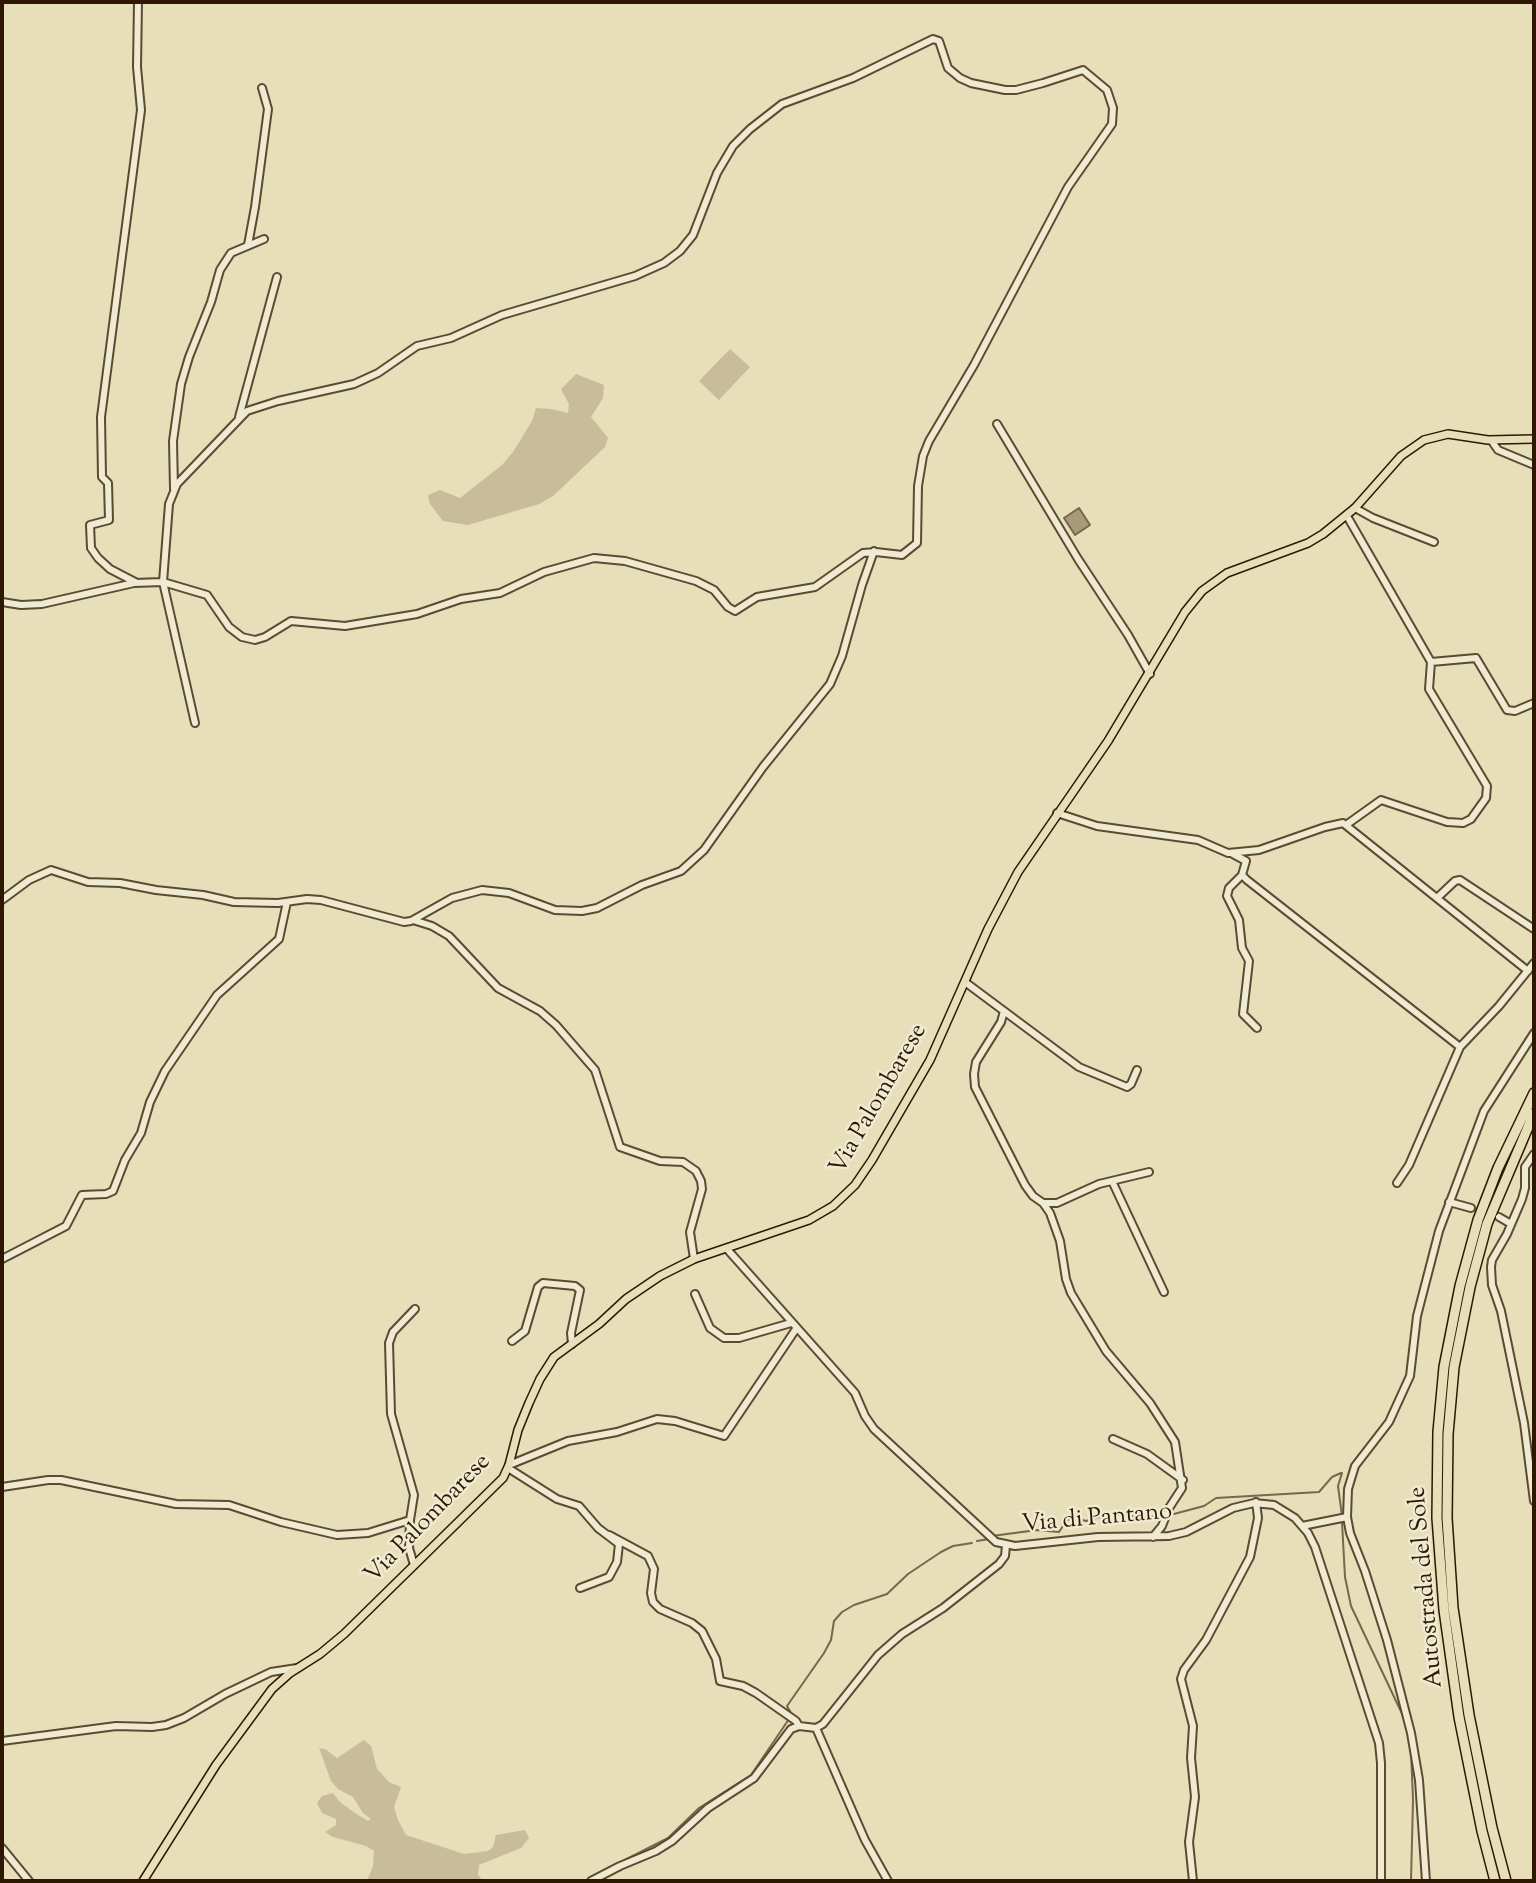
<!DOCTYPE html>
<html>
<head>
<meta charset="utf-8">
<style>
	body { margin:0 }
	#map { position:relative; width:1536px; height:1883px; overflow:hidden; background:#e7deba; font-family:"Sorts Mill Goudy",serif }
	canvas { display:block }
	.frame { position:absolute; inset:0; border:4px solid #2e1803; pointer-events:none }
</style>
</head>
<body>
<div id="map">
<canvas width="1536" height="1883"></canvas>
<div class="frame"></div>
</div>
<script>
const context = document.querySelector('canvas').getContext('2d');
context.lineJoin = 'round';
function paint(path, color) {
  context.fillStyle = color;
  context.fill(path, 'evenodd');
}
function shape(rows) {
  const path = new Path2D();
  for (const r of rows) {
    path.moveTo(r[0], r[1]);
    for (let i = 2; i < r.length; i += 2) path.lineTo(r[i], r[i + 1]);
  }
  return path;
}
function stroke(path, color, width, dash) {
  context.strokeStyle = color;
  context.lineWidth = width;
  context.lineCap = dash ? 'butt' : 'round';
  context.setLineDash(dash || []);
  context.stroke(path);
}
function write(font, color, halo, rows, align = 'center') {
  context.font = font + ' "Sorts Mill Goudy",serif';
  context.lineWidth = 5;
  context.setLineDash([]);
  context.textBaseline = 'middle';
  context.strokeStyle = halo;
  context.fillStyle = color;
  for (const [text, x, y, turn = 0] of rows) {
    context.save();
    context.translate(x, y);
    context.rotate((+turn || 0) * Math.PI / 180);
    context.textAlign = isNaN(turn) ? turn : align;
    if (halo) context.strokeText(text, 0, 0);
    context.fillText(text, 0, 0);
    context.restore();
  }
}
paint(shape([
	[730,349,750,367,719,400,699,381],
	[576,374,604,385,603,398,591,417,608,438,605,447,553,496,539,504,468,525,443,521,430,504,428,495,440,490,460,498,502,465,513,452,532,421,536,408,551,409,568,413,569,404,561,389],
	[364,1740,371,1746,377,1769,389,1782,401,1787,394,1807,398,1820,406,1835,464,1854,488,1851,493,1847,496,1835,525,1830,529,1838,521,1848,479,1865,478,1875,483,1881,367,1881,373,1866,374,1851,366,1846,333,1837,325,1832,336,1825,336,1819,322,1813,317,1803,322,1796,333,1793,340,1802,355,1813,368,1821,371,1819,363,1813,353,1797,338,1789,331,1781,319,1748,325,1749,337,1758]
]), '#c8bc9b');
const water = shape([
	[1079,508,1090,525,1075,535,1064,518,1079,508]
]);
paint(water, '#a89b7c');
stroke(water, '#77674c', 2);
stroke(shape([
	[1342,1473,1338,1486,1342,1516],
	[1170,1515,1204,1506,1216,1498,1319,1492,1332,1477,1341,1473],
	[1342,1522,1345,1577,1351,1606,1405,1720],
	[992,1536,1037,1530,1059,1532,1067,1520,1075,1518,1086,1521,1106,1515,1129,1515,1138,1518,1165,1515],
	[977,1541,989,1539],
	[791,1713,787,1706,824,1653,831,1640,834,1621,842,1612,854,1605,887,1594,908,1574,941,1552,953,1546,972,1543],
	[609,1868,668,1838,699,1808,751,1775,789,1719],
	[1411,1881,1413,1800,1411,1750]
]), '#77674c', 2);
const minor = shape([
	[248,245,255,207,268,109,262,88],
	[239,417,277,277],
	[997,424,1078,559,1128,635,1150,674],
	[1491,440,1498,450,1534,465],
	[174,489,173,441,181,384,189,357,211,302,220,270,231,253,264,239],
	[1355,508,1373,518,1434,542],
	[1347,516,1431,662],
	[135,582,110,569,98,558,91,548,90,525,109,520,108,483,102,477,101,417,141,110,137,67,138,2],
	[2,602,21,605,42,604,134,583,163,582,207,595,229,627,242,637,255,640,265,637,291,621,345,626,417,614,461,599,500,593,544,572,594,558,625,561,696,581,714,590,728,607,735,611,757,597,815,587,863,553,876,552,902,555,917,543,918,486,923,456,929,441,974,365,1068,187,1112,124,1113,108,1107,90,1083,70,1043,83,1016,90,1005,90,971,83,960,78,948,68,939,41,933,39,853,78,782,104,750,129,733,146,717,173,693,235,680,251,664,263,635,276,502,315,451,338,417,346,378,373,354,384,278,401,247,411,177,484,169,504,163,582,195,723],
	[1057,813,1097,826,1198,840,1228,853,1259,850,1325,827,1343,823,1528,971],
	[1346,825,1381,800,1447,822,1463,823,1471,819,1486,798,1487,786,1429,689,1431,662,1476,658,1507,710,1515,711,1534,703],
	[1233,854,1246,861,1242,875,1247,880,1460,1047],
	[1242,875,1229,888,1227,896,1239,920,1242,948,1249,961,1243,1014,1257,1028],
	[1437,898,1455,881,1460,880,1534,929],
	[2,900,29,880,51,870,88,882,120,883,156,890,203,895,234,902,278,903,307,899,321,900,404,922,411,921,452,898,482,890,509,893,555,910,582,911,597,908,642,885,681,871,704,850,763,767,830,684,842,656,862,585,874,551],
	[413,920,432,926,449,936,498,988,540,1011,556,1025,595,1070,620,1147,660,1161,683,1162,696,1171,701,1181,702,1189,690,1232,694,1259],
	[965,982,1079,1067,1127,1087,1131,1084,1137,1070],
	[1004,1011,1001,1022,976,1062,974,1074,975,1087,1025,1185,1033,1196,1043,1203,1050,1213,1060,1241,1066,1279,1071,1293,1106,1351,1150,1403,1175,1442,1182,1488,1169,1508,1162,1526,1153,1537],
	[1534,1154,1525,1167,1525,1188,1522,1199,1507,1234,1492,1260,1491,1267,1492,1285,1501,1311,1524,1423,1534,1501],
	[1112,1181,1164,1292],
	[1397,1183,1409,1165,1460,1047,1499,1006,1534,963],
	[1449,1202,1471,1208],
	[1043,1203,1057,1203,1099,1184,1149,1172],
	[1499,1217,1511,1224],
	[727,1249,855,1393,865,1416,874,1429,996,1542,1015,1546,1098,1537,1169,1536,1186,1532,1233,1508,1254,1503,1274,1505,1295,1518,1308,1533,1315,1547,1379,1743,1381,1763,1381,1881],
	[2,1259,66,1226,82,1195,106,1194,113,1191,125,1160,141,1133,150,1102,165,1071,217,995,279,939,287,902],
	[695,1294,710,1328,724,1338,739,1338,791,1323],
	[512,1341,525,1331,538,1287,543,1283,575,1286,580,1290,571,1333,572,1344],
	[1113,1439,1147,1454,1183,1480],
	[509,1465,568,1441,617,1432,657,1419,675,1421,724,1436,796,1329],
	[508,1468,557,1499,579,1506,598,1528,619,1544,617,1562,609,1577,580,1588],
	[2,1487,48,1480,61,1480,176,1504,229,1505,281,1522,337,1535,368,1533,410,1520,409,1548,414,1565],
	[410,1520,414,1495,391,1414,389,1343,393,1332,415,1309],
	[1302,1526,1347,1517],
	[609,1535,648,1556,654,1569,651,1593,653,1602,660,1609,692,1623,702,1631,716,1659,720,1681,743,1686,756,1693,796,1721,799,1726],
	[816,1728,865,1840,888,1881],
	[2,1741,116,1726,152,1727,166,1725,184,1718,225,1694,271,1672,297,1668],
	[2,1848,29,1881],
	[591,1881,620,1866,656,1851,672,1841,708,1808,754,1778,791,1729,799,1726,816,1728,823,1724,878,1655,902,1634,943,1608,999,1564,1005,1556,1006,1545],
	[1193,1881,1189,1842,1195,1797,1191,1758,1193,1726,1181,1679,1184,1670,1206,1640,1250,1557,1258,1518,1256,1502],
	[1426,1881,1419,1780,1411,1733,1387,1640,1365,1571,1350,1533,1347,1517,1348,1489,1355,1466,1389,1422,1410,1376,1417,1316,1439,1231,1484,1111,1534,1033]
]);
const major = shape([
	[143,1881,216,1765,272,1689,290,1673,320,1654,344,1634,503,1478,509,1465,518,1430,529,1403,540,1379,554,1357,599,1324,626,1299,660,1276,694,1259,809,1220,833,1206,855,1185,872,1160,930,1060,988,929,1018,872,1108,741,1185,612,1202,591,1227,573,1308,543,1323,534,1355,508,1401,456,1424,440,1448,434,1488,440,1534,439]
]);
const highway = shape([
	[1495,1881,1482,1831,1459,1717,1444,1610,1437,1518,1438,1432,1444,1367,1460,1286,1478,1220,1498,1168,1534,1093],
	[1506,1881,1492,1828,1469,1715,1453,1608,1447,1518,1448,1434,1454,1367,1470,1287,1487,1224,1534,1113]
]);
stroke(minor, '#5c4a31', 10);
stroke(major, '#2e1803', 10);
stroke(highway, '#2e1803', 12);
stroke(minor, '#efead2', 6);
stroke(major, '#e7deba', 7);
stroke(highway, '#e7deba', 9);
write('24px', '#2e1803', '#efead2', [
	["Via Palombarese",880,1100,-60],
	["Via Palombarese",429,1520,-46],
	["Via di Pantano",1097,1520,-5],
	["Autostrada del Sole",1428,1587,-95]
]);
</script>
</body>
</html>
